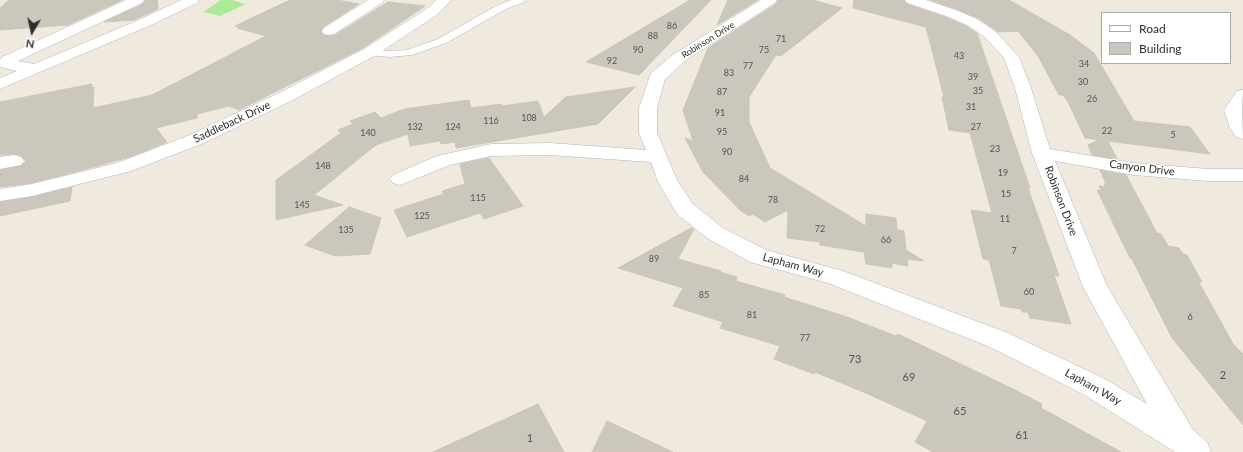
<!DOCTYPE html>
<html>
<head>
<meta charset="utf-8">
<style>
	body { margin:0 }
	#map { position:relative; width:1243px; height:452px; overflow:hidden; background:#efe9de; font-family:Lato,sans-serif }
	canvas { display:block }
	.legend { position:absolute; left:1101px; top:12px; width:130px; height:52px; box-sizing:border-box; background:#fff; border:1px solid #ababab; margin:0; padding:5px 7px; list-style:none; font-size:12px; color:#2d2d2d }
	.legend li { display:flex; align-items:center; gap:8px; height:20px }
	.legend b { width:20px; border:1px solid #ababab }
	.north { position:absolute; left:12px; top:12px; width:40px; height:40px; -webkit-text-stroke:3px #fff; paint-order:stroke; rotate:189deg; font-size:11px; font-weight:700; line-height:16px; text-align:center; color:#2d2d2d }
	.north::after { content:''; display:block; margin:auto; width:14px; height:18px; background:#2d2d2d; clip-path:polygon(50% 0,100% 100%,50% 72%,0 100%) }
</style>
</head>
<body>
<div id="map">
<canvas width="1243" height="452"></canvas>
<ul class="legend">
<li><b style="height:5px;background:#fff"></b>Road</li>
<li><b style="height:11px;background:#cbc7bc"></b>Building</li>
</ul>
<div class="north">N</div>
</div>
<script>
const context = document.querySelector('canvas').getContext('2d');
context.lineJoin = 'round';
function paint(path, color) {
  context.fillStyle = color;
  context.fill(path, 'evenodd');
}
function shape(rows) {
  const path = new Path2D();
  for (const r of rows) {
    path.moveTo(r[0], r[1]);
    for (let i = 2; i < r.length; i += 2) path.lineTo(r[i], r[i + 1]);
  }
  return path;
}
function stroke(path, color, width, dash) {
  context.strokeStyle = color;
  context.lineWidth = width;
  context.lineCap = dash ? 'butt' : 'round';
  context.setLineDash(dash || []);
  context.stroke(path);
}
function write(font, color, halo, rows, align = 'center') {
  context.font = font + ' Lato,sans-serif';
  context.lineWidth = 3;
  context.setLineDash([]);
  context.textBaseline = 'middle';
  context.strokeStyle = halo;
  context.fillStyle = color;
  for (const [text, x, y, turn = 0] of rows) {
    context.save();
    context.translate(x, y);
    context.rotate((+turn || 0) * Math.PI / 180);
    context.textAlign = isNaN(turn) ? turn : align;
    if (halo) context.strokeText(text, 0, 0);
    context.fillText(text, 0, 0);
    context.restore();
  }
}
paint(shape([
	[221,0,232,0,246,4,220,16,203,12]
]), '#aceb96');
const building = shape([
	[9,0,122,0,68,25,0,30,0,8,9,0],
	[145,0,157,0,158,9,134,20,104,22,143,4,145,0],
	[290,0,337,0,359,4,323,27,321,32,324,35,329,36,335,35,388,2,425,6,363,48,239,110,229,106,197,114,197,118,156,128,167,142,130,157,75,172,32,183,0,187,0,170,21,166,26,161,21,156,14,154,0,155,0,102,92,84,91,87,94,87,93,108,152,95,266,36,237,28,239,27,235,26,290,0],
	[690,0,711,0,639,75,586,62,690,0],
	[728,0,758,0,717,25,728,0],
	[778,0,812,0,842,8,781,56,776,55,749,97,749,122,770,168,866,226,866,214,896,218,897,230,904,231,906,250,924,261,907,259,908,266,892,263,892,268,866,264,864,252,820,245,820,242,787,238,788,210,765,222,753,214,749,216,741,211,703,172,685,138,693,141,683,110,708,48,776,4,778,0],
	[854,0,904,0,907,4,945,17,966,26,977,33,1030,188,1028,188,1059,276,1054,275,1071,324,1030,318,1028,312,1022,312,1021,309,1001,306,989,260,983,259,971,210,992,213,970,133,949,130,942,97,944,97,926,27,853,8,854,0],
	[931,0,1009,0,1070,35,1094,53,1134,121,1190,127,1210,154,1108,141,1117,159,1092,155,1088,145,1099,140,1085,138,1068,102,1063,95,1059,95,1038,56,1018,31,998,32,978,18,931,0],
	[635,87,598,124,456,148,455,142,441,144,440,141,410,146,408,134,376,145,314,195,343,205,276,220,276,180,341,133,338,130,353,124,350,121,375,112,381,118,404,109,469,100,471,108,501,104,502,106,538,101,544,117,566,97,635,87],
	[489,158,523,206,484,219,480,213,407,237,394,210,444,194,442,191,465,184,460,164,489,158],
	[1100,170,1126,175,1157,233,1161,234,1168,246,1179,248,1183,254,1187,255,1202,282,1198,281,1221,322,1233,344,1243,354,1243,425,1172,338,1132,259,1130,258,1097,190,1101,190,1099,186,1106,187,1104,184,1106,184,1100,170],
	[72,187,70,201,0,216,0,202,32,197,72,187],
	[349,207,381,218,370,254,335,256,305,245,349,207],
	[691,228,694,229,678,259,721,271,720,272,737,277,736,281,785,295,784,297,847,317,896,336,898,334,1013,389,1042,404,1041,408,1121,452,933,452,915,442,927,421,866,393,815,372,814,374,774,359,780,346,720,328,723,322,673,306,683,288,618,268,691,228],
	[538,404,564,452,433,452,538,404],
	[607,421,673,452,592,452,607,421]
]);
paint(building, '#cbc7bc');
stroke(building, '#ccc6b7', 1);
const service = shape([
	[511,0,525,0,524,2,506,9,446,43,412,55,389,57,370,55,366,54,364,52,366,50,370,49,389,51,407,50,438,39,498,5,511,0]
]);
const minor = shape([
	[126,0,144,0,142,3,18,61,34,64,141,19,181,0,199,0,197,3,151,25,0,89,0,78,17,71,0,67,0,60,2,57,126,0],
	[368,0,384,0,382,3,334,34,329,35,324,34,322,31,324,28,368,0],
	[436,0,451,0,438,14,376,55,293,100,204,143,131,171,32,196,0,201,0,189,32,184,117,163,190,135,281,92,364,49,428,8,436,0],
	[761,0,777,0,775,3,686,60,665,79,657,108,657,133,678,182,693,204,723,228,766,250,843,271,1008,333,1103,378,1147,404,1083,287,1032,153,1015,88,1004,58,985,37,967,25,946,16,907,3,905,0,926,0,956,10,977,19,995,31,1019,57,1031,88,1050,149,1134,163,1208,169,1243,169,1243,181,1208,181,1134,175,1055,161,1107,286,1193,430,1207,442,1211,452,1175,452,1083,394,990,347,828,283,750,262,707,238,677,214,658,182,651,162,550,155,491,156,450,165,400,185,393,183,390,179,393,175,437,156,491,144,550,143,646,150,639,133,639,108,651,73,674,54,761,0],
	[14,155,21,157,24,161,21,165,0,169,0,157,14,155]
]);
const tertiary = shape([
	[1243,90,1242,110,1243,139,1236,137,1230,128,1224,110,1237,91,1243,90]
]);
stroke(service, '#b2b3c2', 1);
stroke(minor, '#b2b3c2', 1);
stroke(tertiary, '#b2b3c2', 1);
paint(service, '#fff');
paint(minor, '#fff');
paint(tertiary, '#fff');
write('9px', '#545451', null, [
	["86",672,26],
	["88",653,36],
	["71",781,39],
	["90",638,50],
	["75",764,50],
	["43",959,56],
	["92",612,61],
	["34",1084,64],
	["77",748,66],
	["83",729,73],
	["39",973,77],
	["30",1083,82],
	["35",978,91],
	["87",722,92],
	["26",1092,99],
	["31",971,107],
	["91",720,113],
	["108",529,118],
	["116",491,121],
	["132",415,127],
	["124",453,127],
	["27",976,127],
	["22",1107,131],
	["95",722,132],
	["140",368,133],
	["5",1173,135],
	["23",995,149],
	["90",727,152],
	["148",323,166],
	["19",1003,173],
	["84",744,179],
	["15",1006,194],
	["115",478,198],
	["78",773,200],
	["145",302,205],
	["125",422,216],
	["11",1005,219],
	["72",820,229],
	["135",346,230],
	["66",886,240],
	["7",1014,251],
	["89",654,259],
	["60",1029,292],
	["85",704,295],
	["81",752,315],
	["6",1190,317],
	["77",805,338]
]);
write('9px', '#2d2d2d', '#fff', [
	["Robinson Drive",708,40,-32]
]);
write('11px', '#2d2d2d', '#fff', [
	["Saddleback Drive",232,122,-25],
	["Canyon Drive",1142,168,7],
	["Robinson Drive",1061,201,69],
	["Lapham Way",793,265,15],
	["Lapham Way",1093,387,29]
]);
write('11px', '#545451', null, [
	["73",855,359],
	["2",1223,375],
	["69",909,377],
	["65",960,411],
	["61",1022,435],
	["1",530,438]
]);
</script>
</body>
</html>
